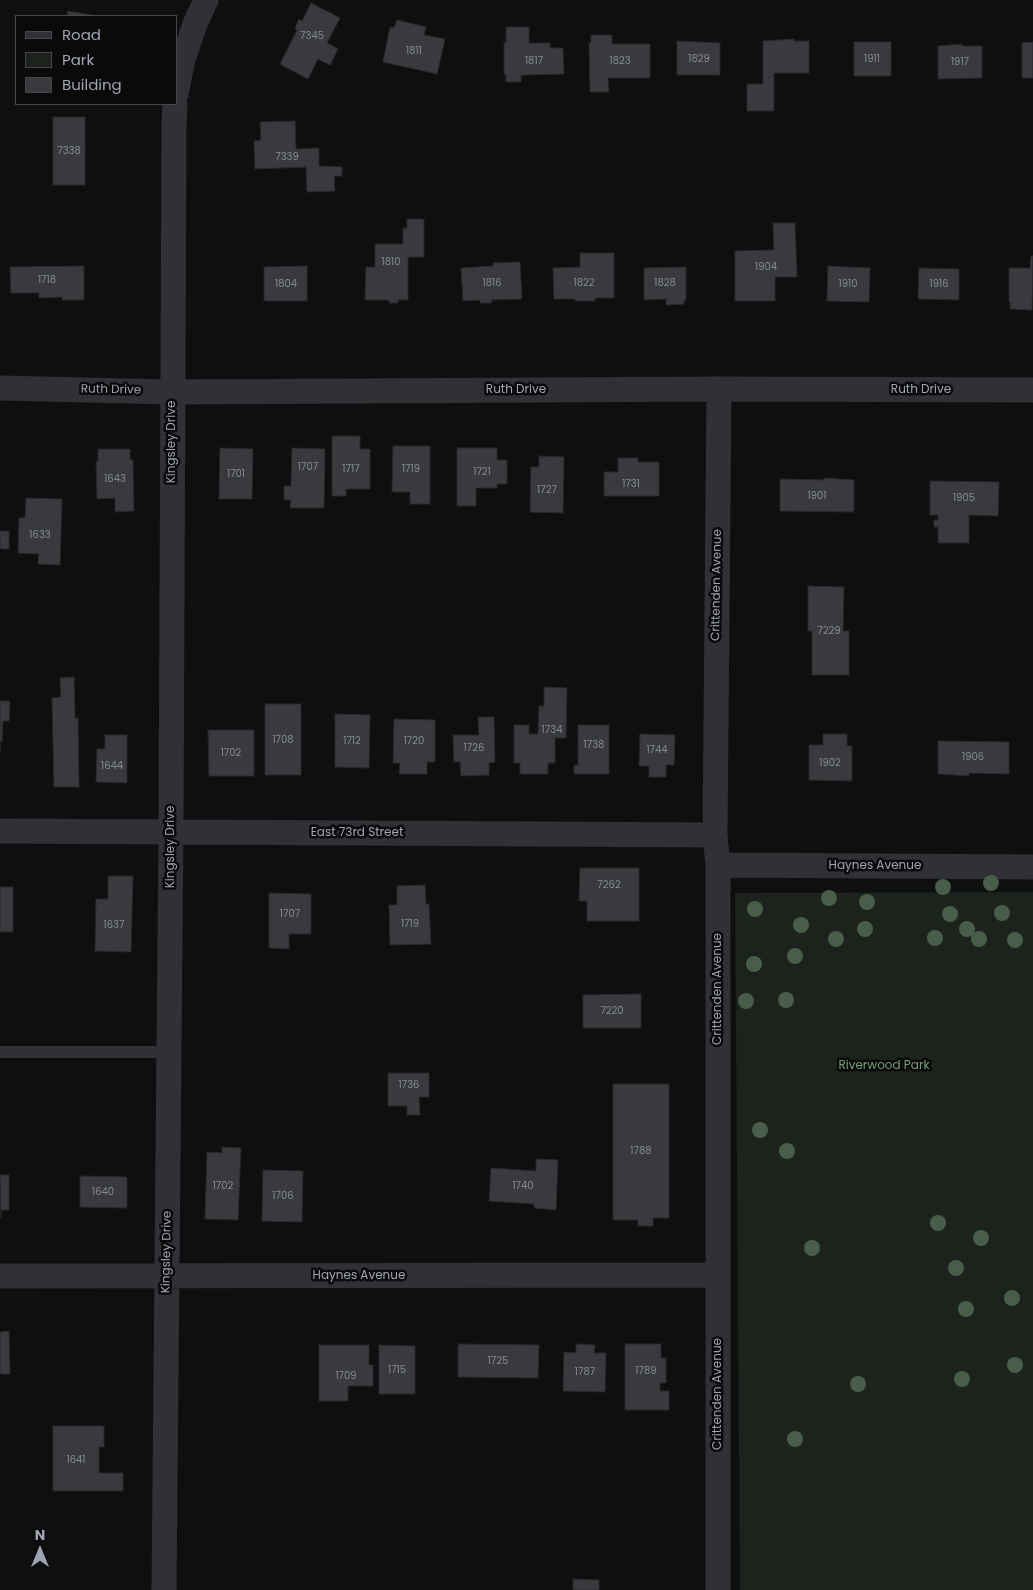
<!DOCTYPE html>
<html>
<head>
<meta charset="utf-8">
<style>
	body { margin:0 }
	#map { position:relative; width:1033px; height:1590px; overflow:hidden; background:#0f0f10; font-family:Poppins,sans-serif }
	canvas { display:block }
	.legend { position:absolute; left:15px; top:15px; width:162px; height:90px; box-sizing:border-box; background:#0a0a0b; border:1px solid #46484e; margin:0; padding:6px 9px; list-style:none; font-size:15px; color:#a0a5b2 }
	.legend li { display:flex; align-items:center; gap:10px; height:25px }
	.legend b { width:25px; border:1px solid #46484e }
	.north { position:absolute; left:15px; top:1525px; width:50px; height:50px; -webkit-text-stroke:4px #0a0a0b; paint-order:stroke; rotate:0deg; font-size:14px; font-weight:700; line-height:20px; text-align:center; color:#a0a5b2 }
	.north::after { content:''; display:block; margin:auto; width:18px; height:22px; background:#a0a5b2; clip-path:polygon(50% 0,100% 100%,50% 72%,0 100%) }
</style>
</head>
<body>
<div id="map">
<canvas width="1033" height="1590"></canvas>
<ul class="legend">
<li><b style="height:6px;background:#303136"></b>Road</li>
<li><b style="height:14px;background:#1b231c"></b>Park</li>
<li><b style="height:14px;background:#393a3e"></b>Building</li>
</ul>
<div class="north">N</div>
</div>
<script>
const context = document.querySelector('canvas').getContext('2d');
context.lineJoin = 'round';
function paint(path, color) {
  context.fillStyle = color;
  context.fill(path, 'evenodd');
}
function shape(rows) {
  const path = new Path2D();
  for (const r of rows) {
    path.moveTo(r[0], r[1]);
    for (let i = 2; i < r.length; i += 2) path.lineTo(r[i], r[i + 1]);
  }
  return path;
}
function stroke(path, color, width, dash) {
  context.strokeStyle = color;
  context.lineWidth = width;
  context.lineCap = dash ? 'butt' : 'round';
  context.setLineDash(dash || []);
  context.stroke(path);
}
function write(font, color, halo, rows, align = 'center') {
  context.font = font + ' Poppins,sans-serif';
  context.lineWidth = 5;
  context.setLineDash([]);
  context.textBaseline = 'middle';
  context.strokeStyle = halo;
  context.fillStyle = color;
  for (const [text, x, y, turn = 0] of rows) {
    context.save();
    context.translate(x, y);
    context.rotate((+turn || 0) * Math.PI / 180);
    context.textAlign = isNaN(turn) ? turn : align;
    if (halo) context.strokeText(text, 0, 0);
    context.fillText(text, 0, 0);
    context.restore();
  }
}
paint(shape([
	[1033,892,1033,1590,740,1590,735,893]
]), '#1b231c');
const building = shape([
	[311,3,340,18,327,43,338,49,330,65,318,59,308,79,280,64,297,30,295,28,299,19,302,21,311,3],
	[68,11,98,16,67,16,68,11],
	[397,20,426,27,424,35,445,39,437,74,383,62,390,27,394,28,397,20],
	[506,27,529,27,529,43,550,43,550,48,563,48,564,74,521,75,521,82,506,82,506,75,504,75,504,43,506,43,506,27],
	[591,35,612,35,612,44,650,44,650,78,608,78,609,92,590,92,589,43,591,43,591,35],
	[794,39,794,41,809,41,809,73,774,73,774,111,747,111,747,84,763,84,763,41,794,39],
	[677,41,720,43,720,75,677,75,677,41],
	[854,42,891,42,891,76,854,76,854,42],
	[1033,42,1033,78,1022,78,1022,43,1033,42],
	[962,44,962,46,982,46,982,78,938,79,938,46,962,44],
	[53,117,85,117,85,185,53,185,53,117],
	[295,121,296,149,319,148,319,166,342,167,342,176,334,176,335,191,307,192,306,167,255,169,254,141,261,140,260,122,295,121],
	[407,219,424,219,424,257,408,257,408,300,398,300,398,303,389,303,389,300,365,300,366,267,375,267,375,244,403,244,403,228,407,228,407,219],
	[773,223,795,223,797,277,775,277,775,301,735,301,735,251,774,250,773,223],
	[580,253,614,253,614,298,595,298,595,301,575,301,575,299,554,299,553,268,580,267,580,253],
	[1031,256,1033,256,1032,310,1010,309,1010,302,1009,302,1009,268,1030,268,1031,256],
	[520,262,522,299,491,300,492,303,480,303,480,300,463,301,461,268,493,266,493,263,520,262],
	[84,266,84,300,62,300,62,297,39,298,39,293,11,293,10,267,84,266],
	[307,266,307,301,264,301,264,267,307,266],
	[828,266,870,268,869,302,827,301,828,266],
	[686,267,686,300,684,300,684,304,666,305,666,299,644,300,644,268,686,267],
	[919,268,959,269,959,300,918,299,919,268],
	[332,436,360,436,360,449,370,449,370,489,346,489,346,496,332,496,332,436],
	[393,446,430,446,430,504,410,504,410,492,392,492,393,446],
	[220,448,253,449,252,499,219,499,220,448],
	[292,448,325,449,324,508,290,508,291,500,284,500,284,486,291,486,292,448],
	[457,448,497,448,497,460,507,460,507,484,497,484,497,488,476,488,476,506,457,506,457,448],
	[98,449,130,449,130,460,133,460,134,511,115,512,115,498,97,499,96,461,98,461,98,449],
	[539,456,564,457,563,513,530,512,531,467,539,467,539,456],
	[618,458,638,458,638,462,659,462,659,496,604,496,604,472,618,472,618,458],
	[824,478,854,480,854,512,780,511,780,479,824,480,824,478],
	[930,481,999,482,998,516,969,515,969,543,938,543,938,527,934,527,934,520,938,520,938,515,930,515,930,481],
	[26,498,62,499,60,565,38,564,39,554,18,553,19,518,25,518,26,498],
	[0,531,9,531,9,549,0,549,0,531],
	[808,586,844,587,843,631,849,631,849,675,812,675,812,631,808,631,808,586],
	[74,677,75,718,78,718,79,787,54,787,52,698,61,697,60,678,74,677],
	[544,687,567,688,566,738,555,738,555,763,548,763,548,774,520,774,520,763,514,763,514,725,529,725,529,734,538,734,539,706,544,706,544,687],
	[0,701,10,701,9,721,3,721,2,742,0,742,0,752,0,701],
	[265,704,301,704,301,775,265,775,265,704],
	[335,714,370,715,369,768,335,767,335,714],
	[478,717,494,717,495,762,489,763,489,775,461,776,460,762,454,762,453,735,479,735,478,717],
	[394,719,435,720,435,762,427,762,427,774,399,774,400,763,393,763,394,719],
	[578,725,609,725,609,774,574,774,574,765,578,765,578,725],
	[208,730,254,730,254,776,209,776,208,730],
	[640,734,675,735,674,765,666,765,666,777,649,777,649,766,639,766,640,734],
	[823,734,847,734,847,746,852,746,852,781,809,780,809,745,823,745,823,734],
	[105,735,127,735,127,783,96,782,97,749,105,749,105,735],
	[938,741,1009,742,1009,774,969,773,969,776,938,774,938,741],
	[580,868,639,868,639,921,587,921,587,901,579,901,580,868],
	[108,876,133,876,131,952,95,951,96,899,108,899,108,876],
	[425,885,426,904,429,904,431,944,390,945,389,905,397,905,397,886,425,885],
	[0,887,13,887,13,932,0,932,0,887],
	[269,893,311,894,311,934,289,934,289,949,269,948,269,893],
	[641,994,641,1028,583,1028,583,995,641,994],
	[388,1073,429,1073,429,1097,419,1097,420,1115,407,1115,407,1106,388,1106,388,1073],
	[613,1084,669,1084,669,1218,653,1218,653,1226,638,1226,638,1220,613,1220,613,1084],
	[222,1147,241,1148,238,1220,205,1219,207,1152,222,1153,222,1147],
	[536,1159,558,1160,556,1210,534,1208,534,1204,489,1201,491,1168,536,1171,536,1159],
	[263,1170,303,1171,302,1222,262,1221,263,1170],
	[0,1175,9,1175,9,1210,1,1210,1,1218,0,1175],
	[80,1176,127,1177,127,1208,80,1207,80,1176],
	[9,1331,10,1374,0,1374,0,1332,9,1331],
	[458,1344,539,1345,538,1378,458,1377,458,1344],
	[576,1344,595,1345,594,1353,606,1353,605,1392,563,1391,564,1352,576,1353,576,1344],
	[625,1344,661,1344,661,1358,666,1358,666,1383,660,1383,660,1391,669,1391,669,1410,625,1410,625,1344],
	[319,1345,369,1345,369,1365,373,1365,373,1386,348,1386,348,1401,319,1401,319,1345],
	[379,1345,415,1346,415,1394,379,1394,379,1345],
	[53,1426,104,1426,104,1447,99,1447,99,1473,123,1473,123,1491,53,1491,53,1426],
	[573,1579,599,1580,599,1590,573,1590,573,1579]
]);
paint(building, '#393a3e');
stroke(building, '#29292d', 1);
stroke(shape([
	[0,1052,169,1052]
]), '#303136', 12);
stroke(shape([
	[176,94,183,59,195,24,206,0],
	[0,388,172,392,719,389,1033,390],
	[0,831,715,835],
	[718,865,1033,867],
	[0,1276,718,1275],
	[164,1590,171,832,174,123,175,104],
	[718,1590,718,865,715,835,719,389]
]), '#303136', 25);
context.fillStyle = '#485e4a';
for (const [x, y] of [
	[991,883],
	[943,887],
	[829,898],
	[867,902],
	[755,909],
	[1002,913],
	[950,914],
	[801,925],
	[865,929],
	[967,929],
	[935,938],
	[836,939],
	[979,939],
	[1015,940],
	[795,956],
	[754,964],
	[786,1000],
	[746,1001],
	[760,1130],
	[787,1151],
	[938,1223],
	[981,1238],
	[812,1248],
	[956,1268],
	[1012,1298],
	[966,1309],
	[1015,1365],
	[962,1379],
	[858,1384],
	[795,1439]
]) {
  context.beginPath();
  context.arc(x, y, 8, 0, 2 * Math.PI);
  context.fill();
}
write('10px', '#868a95', null, [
	["7345",312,36],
	["1811",414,51],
	["1829",699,59],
	["1911",872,59],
	["1817",534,61],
	["1823",620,61],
	["1917",960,62],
	["7338",69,151],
	["7339",287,157],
	["1810",391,262],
	["1904",766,267],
	["1718",47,280],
	["1816",492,283],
	["1822",584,283],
	["1828",665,283],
	["1804",286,284],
	["1910",848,284],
	["1916",939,284],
	["1707",308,467],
	["1717",351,469],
	["1719",411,469],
	["1721",482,472],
	["1701",236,474],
	["1643",115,479],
	["1731",631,484],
	["1727",547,490],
	["1901",817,496],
	["1905",964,498],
	["1633",40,535],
	["7229",829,631],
	["1734",552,730],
	["1708",283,740],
	["1712",352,741],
	["1720",414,741],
	["1738",594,745],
	["1726",474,748],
	["1744",657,750],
	["1702",231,753],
	["1906",973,757],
	["1902",830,763],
	["1644",112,766],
	["7262",609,885],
	["1707",290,914],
	["1719",410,924],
	["1637",114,925],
	["7220",612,1011],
	["1736",409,1085],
	["1788",641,1151],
	["1702",223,1186],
	["1740",523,1186],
	["1640",103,1192],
	["1706",283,1196],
	["1725",498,1361],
	["1715",397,1370],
	["1789",646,1371],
	["1787",585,1372],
	["1709",346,1376],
	["1641",76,1460]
]);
write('12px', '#a0a5b2', '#0a0a0b', [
	["Ruth Drive",111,390,1],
	["Ruth Drive",516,390],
	["Ruth Drive",921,390],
	["Kingsley Drive",172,442,-90],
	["Crittenden Avenue",717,585,-89],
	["East 73rd Street",357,833],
	["Kingsley Drive",171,847,-90],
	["Haynes Avenue",875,866],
	["Crittenden Avenue",718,989,-90],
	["Kingsley Drive",167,1252,-89],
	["Haynes Avenue",359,1276],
	["Crittenden Avenue",718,1394,-90]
]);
write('12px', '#769e79', '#0a0a0b', [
	["Riverwood Park",884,1066]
]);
</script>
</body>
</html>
